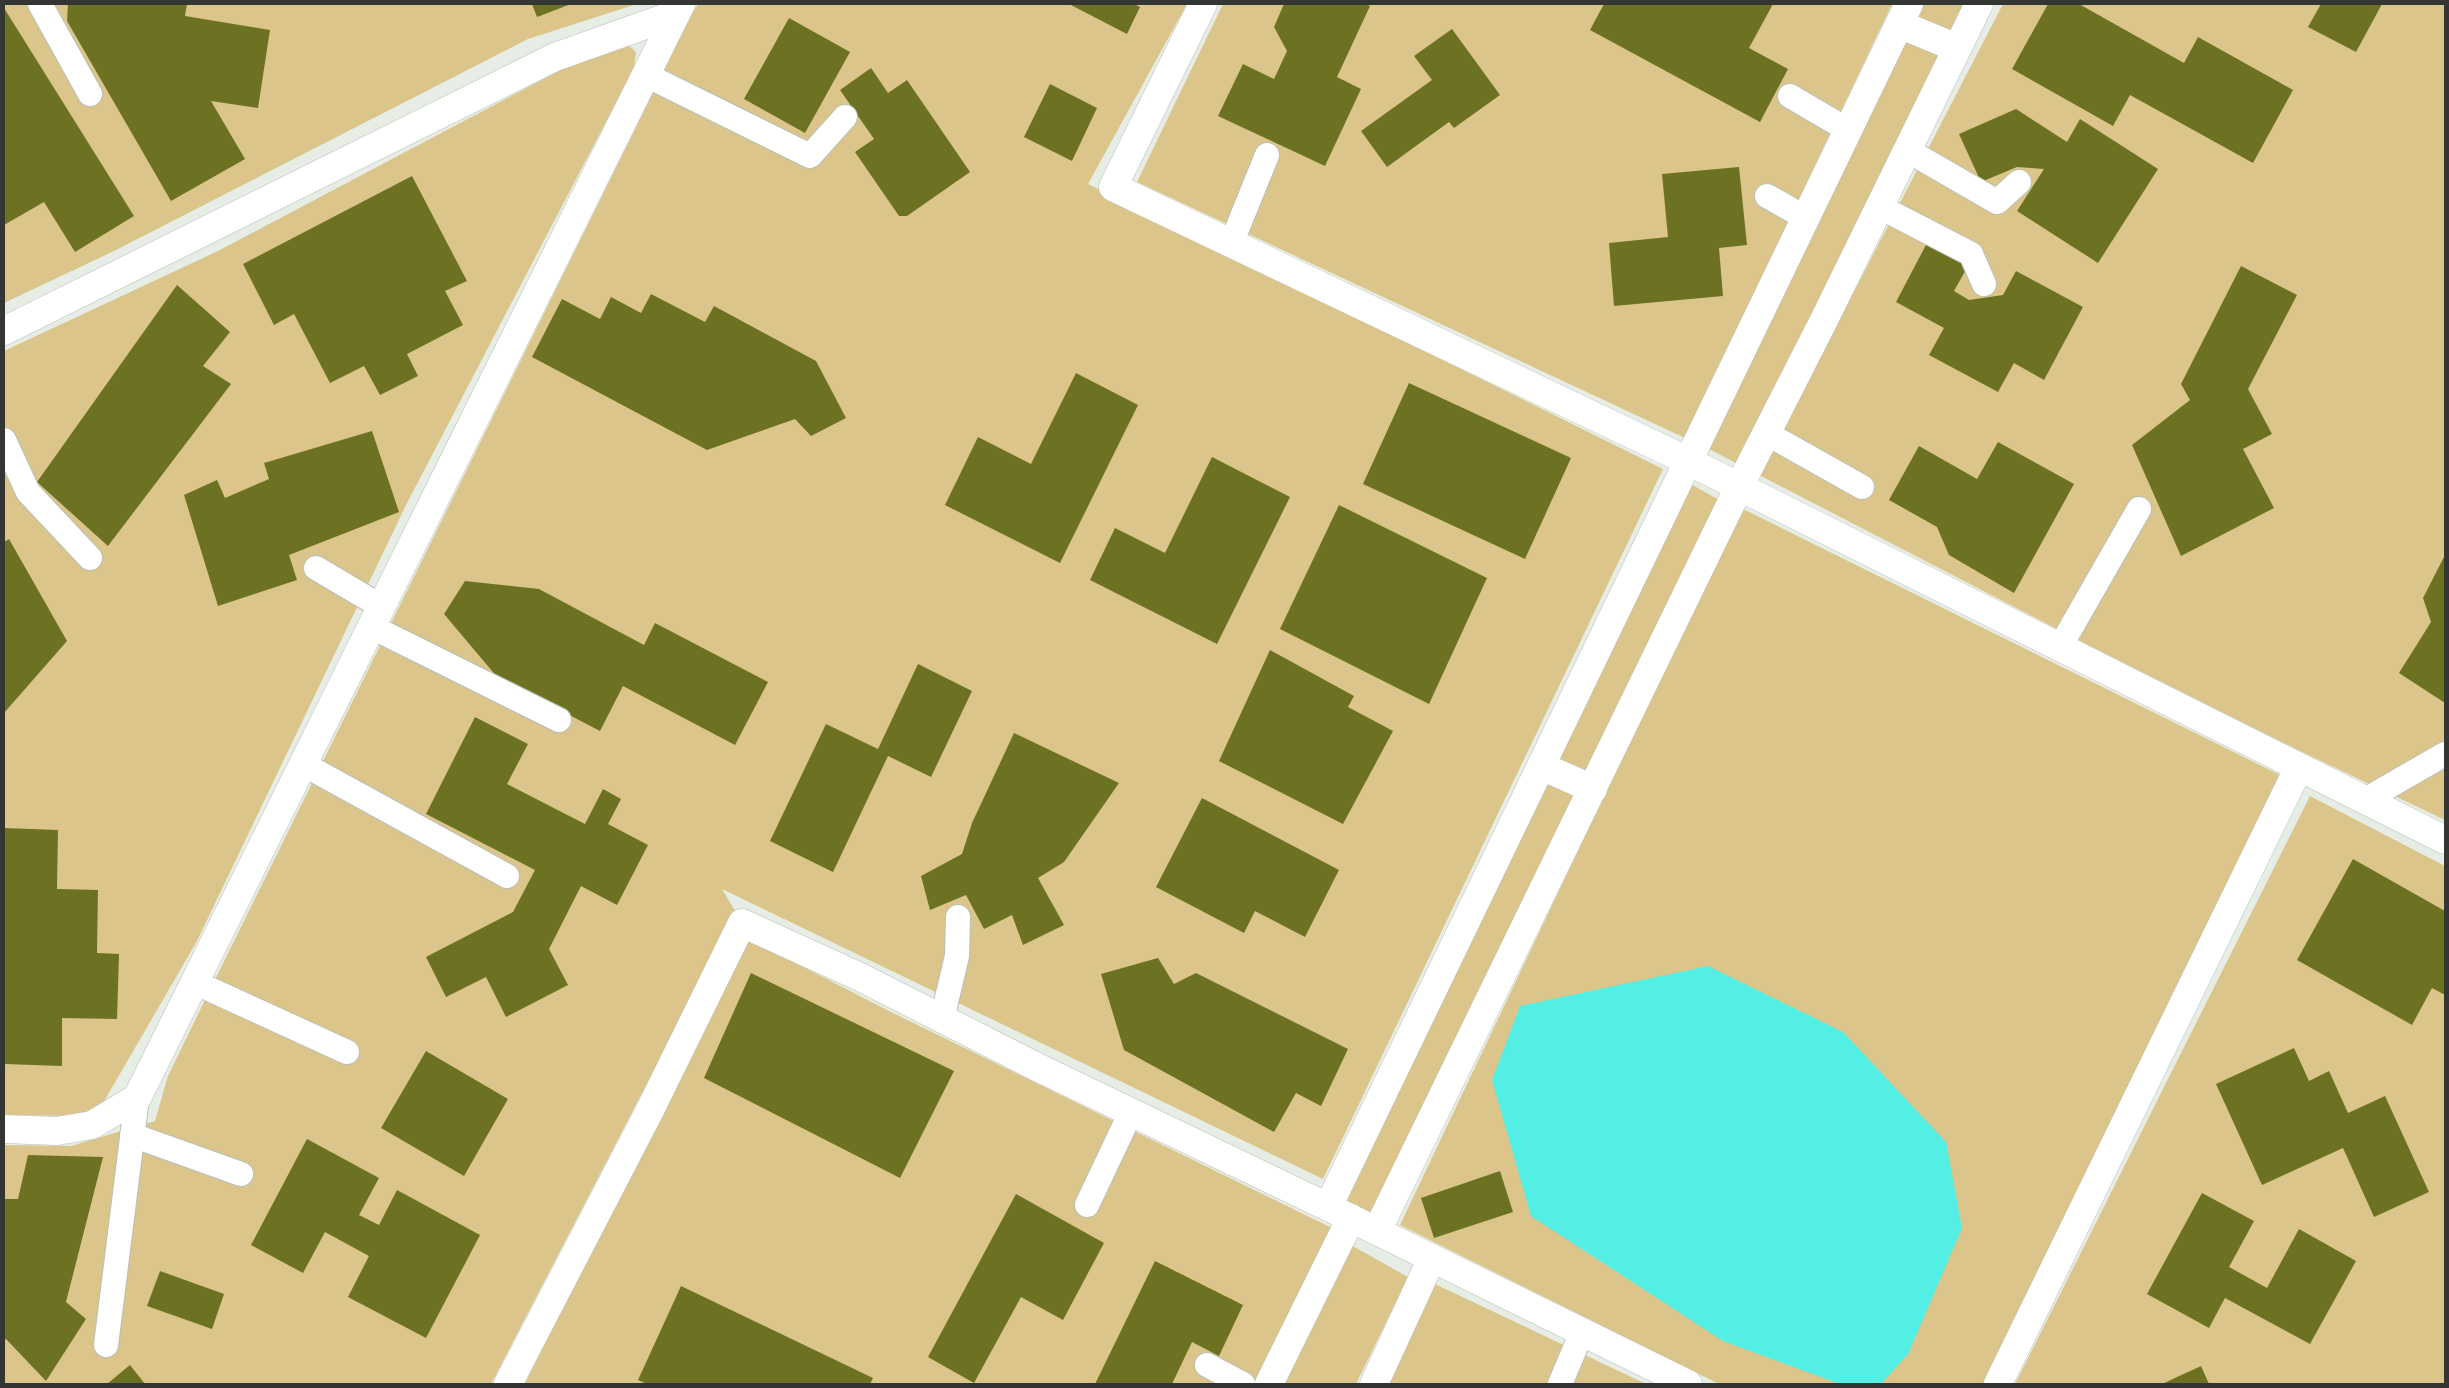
<!DOCTYPE html>
<html>
<head>
<meta charset="utf-8">
<style>
	body { margin:0 }
	#map { position:relative; width:2449px; height:1388px; overflow:hidden; background:#e6ede4; font-family:"Alegreya Sans",sans-serif }
	canvas { display:block }
	.frame { position:absolute; inset:0; border:5px solid #333632; pointer-events:none }
</style>
</head>
<body>
<div id="map">
<canvas width="2449" height="1388"></canvas>
<div class="frame"></div>
</div>
<script>
const context = document.querySelector('canvas').getContext('2d');
context.lineJoin = 'round';
function paint(path, color) {
  context.fillStyle = color;
  context.fill(path, 'evenodd');
}
function shape(rows) {
  const path = new Path2D();
  for (const r of rows) {
    path.moveTo(r[0], r[1]);
    for (let i = 2; i < r.length; i += 2) path.lineTo(r[i], r[i + 1]);
  }
  return path;
}
function stroke(path, color, width, dash) {
  context.strokeStyle = color;
  context.lineWidth = width;
  context.lineCap = dash ? 'butt' : 'round';
  context.setLineDash(dash || []);
  context.stroke(path);
}
paint(shape([
	[4,4,637,4,528,39,114,251,4,303],
	[698,4,1187,4,1088,184,1663,469,1323,1179,722,889,735,911,728,927,491,1384,4,1384,4,1145,71,1146,155,1121,168,1076,201,1008,647,105,680,34],
	[1223,4,1892,4,1685,438,1137,182],
	[1920,4,1964,4,1808,328,1736,463,1707,448],
	[2003,4,2445,4,2445,820,2210,708,1759,475],
	[627,44,636,52,634,68,406,505,197,941,103,1103,79,1116,4,1115,4,351,218,251,568,66],
	[1687,482,1723,502,1375,1221,1340,1202],
	[1741,508,2280,775,1986,1384,1719,1384,1400,1225],
	[2310,796,2445,866,2445,1384,2015,1384],
	[748,941,753,941,887,1010,1336,1230,1262,1384,525,1384,593,1242],
	[1351,1245,1408,1277,1356,1384,1283,1384],
	[1435,1284,1646,1384,1388,1384]
]), '#dcc58a');
paint(shape([
	[1708,966,1843,1032,1946,1142,1962,1228,1908,1354,1881,1384,1840,1384,1723,1341,1531,1216,1492,1080,1520,1006]
]), '#53eee4');
paint(shape([
	[68,4,187,4,185,16,270,30,258,108,211,101,245,159,171,201,67,21],
	[532,4,571,4,537,17],
	[1069,4,1134,4,1140,7,1127,34],
	[1284,4,1366,4,1370,6,1337,77,1361,89,1325,166,1218,116,1243,64,1274,79,1287,51,1274,27],
	[1604,4,1773,4,1749,48,1788,69,1760,122,1590,30],
	[2048,4,2079,4,2184,63,2198,37,2293,90,2253,163,2130,95,2113,126,2012,69],
	[2321,4,2382,4,2356,52,2308,27],
	[4,8,134,216,75,252,44,202,4,225],
	[789,18,850,52,805,133,744,99],
	[1452,29,1500,95,1454,128,1449,122,1387,167,1361,131,1432,80,1414,56],
	[871,68,888,93,907,80,970,172,907,216,899,216,855,152,874,139,840,90],
	[1050,84,1097,108,1072,161,1024,137],
	[2016,109,2067,142,2080,119,2158,169,2098,263,2017,211,2044,169,2017,167,1981,182,1959,134],
	[1739,167,1747,245,1719,248,1723,296,1614,306,1609,243,1668,237,1662,174],
	[412,176,467,281,445,291,463,325,407,354,418,376,380,395,364,366,330,383,294,314,274,325,243,264],
	[1927,243,1968,266,1954,291,1969,300,2003,295,2016,271,2083,307,2044,380,2014,363,1998,392,1929,355,1944,328,1896,302],
	[2241,266,2297,295,2248,389,2272,434,2243,449,2274,508,2181,556,2132,445,2190,400,2181,384],
	[177,285,230,332,203,366,231,384,108,546,37,482],
	[651,294,705,322,714,306,816,361,846,418,811,436,795,419,707,450,532,357,562,299,600,319,611,297,641,313],
	[1076,373,1138,405,1060,563,945,505,978,437,1031,464],
	[1409,383,1571,458,1525,559,1363,484],
	[372,431,399,512,289,555,297,580,218,606,184,495,217,480,225,498,269,479,264,463],
	[1998,442,2074,484,2014,593,1949,555,1937,527,1889,500,1919,446,1977,479],
	[1212,457,1290,497,1217,644,1090,580,1115,528,1165,553],
	[1339,505,1487,578,1429,704,1280,629],
	[9,539,67,641,4,713,4,542],
	[2445,555,2445,703,2399,673,2431,622,2423,598],
	[465,581,539,589,644,645,655,623,768,682,735,745,623,686,600,731,498,678,444,614],
	[1270,650,1354,696,1348,707,1393,731,1343,824,1219,761],
	[918,664,972,691,931,777,888,756,833,872,770,841,826,724,878,749],
	[475,717,528,744,507,784,585,824,603,789,621,799,608,824,648,845,617,905,581,886,549,949,568,985,506,1017,486,977,446,997,426,957,513,912,535,870,426,814],
	[1014,733,1119,783,1064,862,1038,878,1064,925,1023,945,1012,915,984,929,966,895,930,910,921,876,962,854,972,823],
	[1202,798,1339,870,1305,937,1255,911,1244,933,1156,887],
	[4,828,58,830,57,889,98,890,97,953,119,954,117,1019,62,1018,62,1066,4,1064],
	[2353,859,2445,911,2445,995,2432,988,2412,1025,2297,960],
	[1158,958,1174,984,1196,973,1348,1049,1321,1106,1296,1093,1274,1132,1124,1050,1101,974],
	[751,973,954,1071,900,1178,704,1078],
	[2294,1048,2309,1081,2329,1071,2348,1113,2385,1096,2429,1192,2374,1217,2343,1148,2262,1185,2216,1084],
	[426,1051,508,1099,464,1176,381,1128],
	[307,1139,379,1178,359,1215,379,1225,397,1190,480,1235,426,1338,348,1297,369,1256,325,1232,303,1273,251,1245],
	[28,1155,103,1157,66,1302,86,1319,46,1381,6,1339,4,1340,4,1199,18,1199],
	[1500,1171,1513,1212,1434,1238,1421,1198],
	[2202,1193,2254,1221,2229,1267,2267,1288,2299,1229,2356,1261,2310,1344,2225,1298,2209,1328,2147,1294],
	[1016,1194,1104,1243,1063,1320,1021,1297,974,1383,928,1357],
	[1155,1261,1243,1305,1219,1356,1192,1342,1172,1384,1095,1384],
	[160,1271,224,1294,212,1329,147,1306],
	[681,1286,873,1378,870,1384,647,1384,638,1380],
	[130,1365,145,1384,107,1384],
	[2201,1366,2209,1384,2162,1384]
]), '#6c7221');
const service = shape([
	[40,4,90,94],
	[646,75,810,156,845,117],
	[1790,96,1848,130],
	[1907,150,1997,202,2019,182],
	[1767,196,1806,218],
	[1880,207,1971,254,1984,284],
	[1231,244,1267,155],
	[1766,433,1862,487],
	[4,440,28,492,90,558],
	[316,568,382,607],
	[372,627,559,720],
	[2060,647,2139,509],
	[303,764,507,876],
	[2365,800,2445,754],
	[194,982,347,1052],
	[942,1019,957,956,958,917],
	[132,1135,241,1174],
	[1087,1205,1131,1112],
	[106,1345,137,1098],
	[1207,1365,1243,1384],
	[1560,1384,1582,1332]
]);
const minor = shape([
	[1203,4,1113,187,1688,461,2445,840],
	[1899,24,1957,48],
	[4,331,555,57,676,14],
	[1541,766,1593,789],
	[4,1129,57,1131,92,1125,137,1098,681,4],
	[1328,1207,1909,4],
	[1377,1231,1739,487,1825,318,1979,4],
	[508,1384,649,1112,742,923,860,977,1039,1068,1328,1207,1688,1384],
	[1269,1384,1351,1218],
	[1374,1384,1432,1258],
	[1998,1384,2299,767]
]);
stroke(service, '#b9c0b8', 26);
stroke(minor, '#b9c0b8', 29);
stroke(service, '#fff', 24);
stroke(minor, '#fff', 28);
</script>
</body>
</html>
